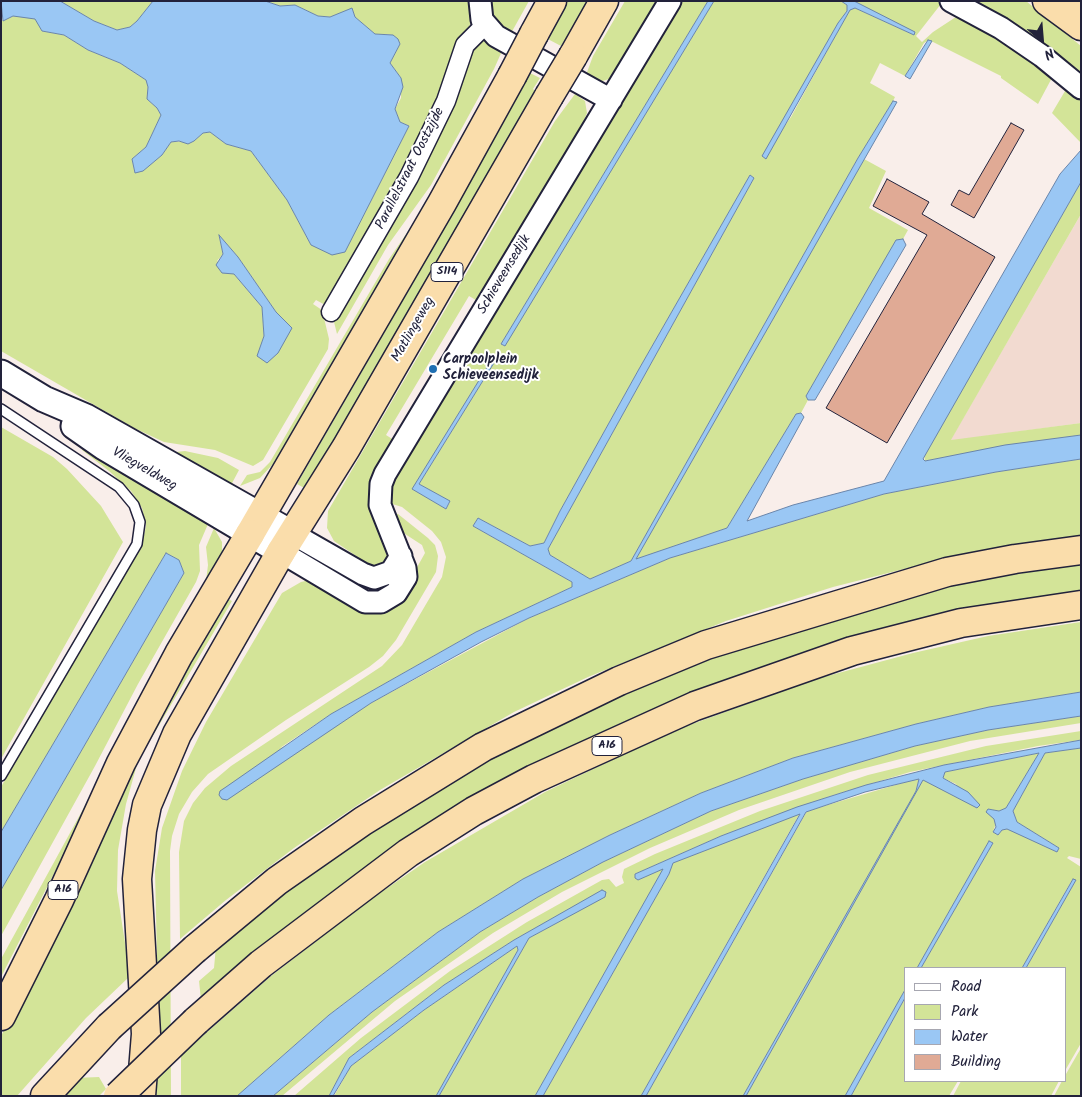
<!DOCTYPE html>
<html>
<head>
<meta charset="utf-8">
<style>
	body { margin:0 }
	#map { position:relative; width:1082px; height:1097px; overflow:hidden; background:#f9eeea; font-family:Kalam,sans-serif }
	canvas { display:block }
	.frame { position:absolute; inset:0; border:2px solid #22223b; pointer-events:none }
	.legend { position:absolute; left:904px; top:967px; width:162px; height:115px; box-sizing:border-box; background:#fff; border:1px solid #a7a7b1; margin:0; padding:6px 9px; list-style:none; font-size:15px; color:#22223b }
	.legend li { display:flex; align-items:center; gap:10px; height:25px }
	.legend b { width:25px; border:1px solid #a7a7b1 }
	.north { position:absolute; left:1017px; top:15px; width:50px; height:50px; -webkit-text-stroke:4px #fff; paint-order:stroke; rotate:153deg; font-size:14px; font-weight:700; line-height:20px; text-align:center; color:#22223b }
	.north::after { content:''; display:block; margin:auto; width:18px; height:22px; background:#22223b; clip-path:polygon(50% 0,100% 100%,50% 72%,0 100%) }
</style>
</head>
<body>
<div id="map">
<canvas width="1082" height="1097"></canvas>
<div class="frame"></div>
<ul class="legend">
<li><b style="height:6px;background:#fff"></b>Road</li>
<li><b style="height:14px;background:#d3e498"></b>Park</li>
<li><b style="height:14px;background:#9ac7f4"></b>Water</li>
<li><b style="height:14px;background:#e0aa95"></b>Building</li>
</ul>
<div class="north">N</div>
</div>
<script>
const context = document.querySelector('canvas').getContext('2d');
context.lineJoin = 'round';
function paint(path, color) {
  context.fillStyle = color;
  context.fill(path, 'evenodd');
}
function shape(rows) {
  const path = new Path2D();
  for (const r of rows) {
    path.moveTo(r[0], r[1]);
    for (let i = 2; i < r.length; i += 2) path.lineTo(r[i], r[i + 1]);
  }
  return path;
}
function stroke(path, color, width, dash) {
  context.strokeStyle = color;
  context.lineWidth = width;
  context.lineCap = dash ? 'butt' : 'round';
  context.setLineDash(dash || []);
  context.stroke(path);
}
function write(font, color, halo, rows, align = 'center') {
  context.font = font + ' Kalam,sans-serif';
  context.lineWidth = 4;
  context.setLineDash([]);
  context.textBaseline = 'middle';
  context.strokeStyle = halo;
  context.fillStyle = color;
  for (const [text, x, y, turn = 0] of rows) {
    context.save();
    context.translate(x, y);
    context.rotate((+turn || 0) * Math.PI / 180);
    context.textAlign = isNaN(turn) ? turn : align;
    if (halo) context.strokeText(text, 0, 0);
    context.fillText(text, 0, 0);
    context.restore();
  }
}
paint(shape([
	[1081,214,1081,423,950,441]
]), '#f2dad0');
paint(shape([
	[60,1,153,1,137,21,130,27,117,30,94,21],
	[265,1,471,1,473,17,429,125,327,306,316,300,313,304,325,312,324,318,329,339,328,349,263,460,253,466,215,450,164,442,134,428,1,351,1,19,3,21,13,16,24,16,36,19,42,31,64,35,88,50,120,63,146,80,148,87,147,99,157,108,161,115,146,147,132,159,135,173,143,170,162,155,171,142,194,141,203,133,210,132,226,144,251,151,287,200,311,245,356,230,409,126,400,122,395,109,401,98,401,78,390,63,400,44,393,35,375,34,355,17,352,9,330,17,318,16,295,5,280,6],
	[219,236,238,257,276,312,292,328,258,356,264,336,262,307,234,274,217,261,223,254],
	[491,1,529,1,510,35,501,30,503,26,492,14],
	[561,1,589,1,561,46,544,37],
	[625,1,662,1,613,78,602,81,586,75,593,56],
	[678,1,708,1,501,344,504,346,714,1,841,1,847,5,847,11,838,23,763,156,791,117,850,9,855,8,914,35,854,1,937,1,941,4,916,36,922,42,933,32,962,13,1054,74,1038,104,1001,78,1001,76,929,40,924,43,905,76,880,63,870,83,895,97,893,101,858,158,631,561,590,579,550,555,548,549,754,178,750,175,639,369,560,511,544,543,530,546,478,518,473,526,572,582,572,587,476,632,331,714,280,748,323,733,371,703,529,618,670,558,884,494,996,472,1081,459,1081,538,989,552,912,567,833,587,726,621,588,677,514,712,380,790,294,848,226,900,180,939,179,852,184,821,193,803,205,788,231,766,382,666,402,645,442,577,446,557,441,542,432,531,402,507,386,502,387,491],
	[494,356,497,358,419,484,450,502,446,509,413,489],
	[966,1,1026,1,1081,46,1081,79],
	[487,39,491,41,489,44,502,51,494,69,431,185,388,245,337,334,333,318,470,49,481,40],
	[528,72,540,78,533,89,535,91,533,98,306,489,297,484,425,262,453,201],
	[1068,86,1081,97,1081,143,1052,113],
	[575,94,585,101,587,113,584,120,589,123,481,303,469,296,386,435,397,442,378,474,391,553,390,560,378,568,371,566,334,541,327,528,328,511,555,121],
	[864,159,886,171,869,208,908,230,903,239,896,241,806,396,808,400,801,413,796,414,727,528,635,560],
	[1081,182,1081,214,951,440,1081,423,1081,435,925,461,924,455],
	[433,195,398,250,273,464,260,478,240,486,247,475,260,472,270,462,389,259],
	[1,427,53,457,67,469,101,506,123,542,1,759],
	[86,443,208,524,199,545,200,571,196,582,138,684,95,766,1,936,1,890,184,573,179,560,166,553,1,832,1,787,141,545,144,535,146,526,142,508,131,491,109,471,82,450],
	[185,451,218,458,239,470,230,487,158,454],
	[389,513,398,514,428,538,435,545,438,556,436,572,396,640,383,656,369,667,286,720,208,774,192,792,179,814,172,836,170,851,171,1096,153,1096,158,999,155,871,162,828,182,771,206,722,282,593,301,582,310,580,327,587,401,596,425,553,422,545,402,532],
	[214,528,222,542,222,559,85,813,1,977,1,959,82,811,129,718,206,581,208,565,206,547],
	[1081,564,1081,595,633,720,201,1000,199,981,214,968,216,946,281,890,498,750,718,651,883,601,973,581],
	[222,596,232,601,138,761,126,804,118,850,117,891,128,962,128,978,86,1018,17,1096,1,1096,1,1036,21,999,105,819],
	[1081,622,1081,692,989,707,916,724,793,758,701,793,610,835,523,879,438,932,329,1015,237,1096,181,1096,181,1055,271,976,370,900,425,862,545,792,673,731,816,679,913,653,988,636],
	[1081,716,1081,723,970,741,850,772,739,810,650,848,562,892,493,933,395,1001,282,1096,273,1096,372,1012,480,932,538,897,603,862,711,811,803,779,915,746,988,730],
	[1081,731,1081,740,1038,746,910,772,831,796,721,836,635,874,638,880,664,868,535,1096,439,1096,529,938,560,921,604,890,514,940,444,985,349,1058,329,1096,294,1096,361,1038,450,971,527,922,602,880,609,879,616,887,624,883,622,877,624,869,655,854,760,811,868,775,986,746],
	[1081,748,1081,859,1069,856,1067,858,1081,867,1081,1043,1066,1069,1066,968,1026,968,1076,880,1073,879,1068,887,1022,968,921,968,993,843,989,841,917,968,906,968,906,988,845,1096,746,1096,923,779,962,800,956,784,943,778,945,772,1039,753,1006,808,999,811,988,809,996,823,993,832,998,835,1002,830,1007,829,1016,832,1057,852,1059,848,1017,822,1013,811,1045,753],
	[919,778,916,791,743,1096,646,1096,807,811],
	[800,813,641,1096,543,1096,669,874,673,863],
	[517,946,518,950,436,1096,334,1096,351,1066,424,1010],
	[906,996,906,1081,958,1081,949,1096,851,1096],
	[1081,1048,1081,1096,1054,1096,1062,1081,1066,1081,1066,1074],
	[99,1077,106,1089,99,1096,59,1096,75,1078],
	[961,1081,1059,1081,1051,1096,953,1096]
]), '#d3e498');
const water = shape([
	[1,1,60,1,94,21,117,30,130,27,137,21,153,1,265,1,280,6,295,5,318,16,330,17,352,8,355,17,375,34,393,35,398,39,400,44,390,63,401,78,403,87,395,109,400,122,409,126,345,252,332,255,311,245,287,200,251,151,226,144,210,132,203,133,194,141,188,144,179,141,171,142,162,155,143,171,135,173,132,159,146,147,161,115,157,108,147,99,148,87,146,80,120,63,88,50,64,35,42,31,35,19,13,16,3,21,1,1],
	[708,1,714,1,505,346,501,344,708,1],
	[841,1,854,1,915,32,914,35,855,8,850,10,766,159,762,156,838,23,847,11,847,5,841,1],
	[928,40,932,41,910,79,905,76,928,40],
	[893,101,897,102,636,559,727,528,796,414,801,413,804,417,747,521,793,505,884,481,1060,174,1081,150,1081,182,923,459,925,461,1005,445,1081,435,1081,459,996,472,884,494,670,558,529,618,481,642,371,703,227,800,222,799,219,795,220,791,226,787,331,714,476,632,572,587,572,582,473,526,478,518,530,546,544,543,560,511,639,369,750,175,754,178,548,549,550,555,590,579,631,561,858,158,893,101],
	[219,235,238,257,276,312,292,328,278,353,267,363,257,356,264,336,262,307,234,274,222,273,216,265,223,254,219,235],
	[903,239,906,245,815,400,808,400,806,396,896,240,903,239],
	[494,356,497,358,419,484,450,501,446,509,412,489,494,356],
	[166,553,179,560,184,573,1,890,1,832,166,553],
	[1081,692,1081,716,988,730,915,746,803,779,711,811,603,862,538,897,480,932,372,1012,273,1096,237,1096,329,1015,438,932,523,879,610,835,701,793,793,758,916,724,989,707,1081,692],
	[1081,740,1081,748,1045,753,1013,811,1017,822,1059,848,1057,852,1007,829,1002,830,998,835,993,832,996,827,994,819,986,812,988,809,999,811,1006,808,1039,753,945,772,943,778,968,792,980,805,977,808,923,780,746,1096,743,1096,916,791,919,779,865,792,806,812,646,1096,641,1096,800,814,673,863,669,874,543,1096,535,1096,663,869,638,880,635,878,635,874,721,836,797,807,866,785,944,765,1081,740],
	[989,841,993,843,921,968,917,968,989,841],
	[1073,879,1076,880,1026,968,1022,968,1073,879],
	[602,890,606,892,605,897,529,938,439,1096,436,1096,518,950,517,946,424,1010,351,1066,333,1096,329,1096,349,1058,444,985,514,940,602,890],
	[906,988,906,996,851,1096,845,1096,906,988]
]);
paint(water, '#9ac7f4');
stroke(water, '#6a85aa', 1);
const building = shape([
	[1011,123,1024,130,974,218,951,205,959,190,969,195,1011,123],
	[887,179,929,202,922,214,995,257,887,443,826,408,927,235,873,206,887,179]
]);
paint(building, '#e0aa95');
stroke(building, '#22223b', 1);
const service = shape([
	[1,409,119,487,134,505,140,522,137,544,1,776]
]);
const minor = shape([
	[331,312,409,177,446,101,465,45,485,25]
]);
const tertiary = shape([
	[480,1,482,20,496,36,611,100],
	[951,1,1001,28,1042,56,1081,88],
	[293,534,363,574,374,578,391,572,401,556],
	[281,552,365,602,381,602,396,593,406,577,405,568,380,505,381,484,385,474,670,1]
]);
const secondary = shape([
	[1,373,44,399,86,417,293,534],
	[74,426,104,447,281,552]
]);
const trunk = shape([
	[534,34,552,1],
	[573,56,604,1],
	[250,534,442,203,512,76],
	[281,552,346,448,549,96]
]);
const motorway = shape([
	[1047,1,1081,26],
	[1080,1,1081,2],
	[195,949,277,881,363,821,483,747,619,681,706,645,947,572,1015,559,1081,550],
	[1,1016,59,900,121,763,179,654,250,534],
	[196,1021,261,964,408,853,474,811,534,779,695,706,852,651,961,623,1081,605],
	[45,1096,109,1027],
	[141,1096,146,1034,137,879,142,830,147,805,177,734,281,552]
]);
stroke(service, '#22223b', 12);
stroke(minor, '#22223b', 21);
stroke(tertiary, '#22223b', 25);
stroke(secondary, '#22223b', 29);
stroke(trunk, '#22223b', 31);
stroke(motorway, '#22223b', 31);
stroke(service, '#fff', 9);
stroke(minor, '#fff', 18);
stroke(tertiary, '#fff', 21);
stroke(secondary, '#fff', 25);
stroke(trunk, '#faddab', 28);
stroke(motorway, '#faddab', 28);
const trunkBridge = shape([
	[512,76,534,34],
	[549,96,573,56]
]);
const motorwayBridge = shape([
	[109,1027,195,949],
	[118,1096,196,1021]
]);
stroke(trunkBridge, '#22223b', 31, []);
stroke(motorwayBridge, '#22223b', 31, []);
stroke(trunkBridge, '#faddab', 28);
stroke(motorwayBridge, '#faddab', 28);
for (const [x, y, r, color] of [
	[433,369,5,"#1f6fb2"]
]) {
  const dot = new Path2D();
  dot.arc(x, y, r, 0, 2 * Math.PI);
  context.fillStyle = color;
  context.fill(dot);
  stroke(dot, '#fff', 2);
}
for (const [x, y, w] of [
	[447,272,32],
	[607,746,30],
	[63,890,30]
]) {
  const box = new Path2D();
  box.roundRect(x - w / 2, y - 9.5, w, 19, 4);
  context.fillStyle = '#fff';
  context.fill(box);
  stroke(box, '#22223b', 1);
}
write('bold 12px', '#22223b', null, [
	["S114",447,272],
	["A16",607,746],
	["A16",63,890]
]);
write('14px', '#22223b', '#fff', [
	["Parallelstraat Oostzijde",411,169,-63],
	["Schieveensedijk",505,275,-59],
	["Matlingeweg",414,330,-60],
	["Vliegveldweg",144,470,30]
]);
write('bold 14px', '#22223b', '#fff', [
	["Carpoolplein",443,361],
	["Schieveensedijk",443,377]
], 'left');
</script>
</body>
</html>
